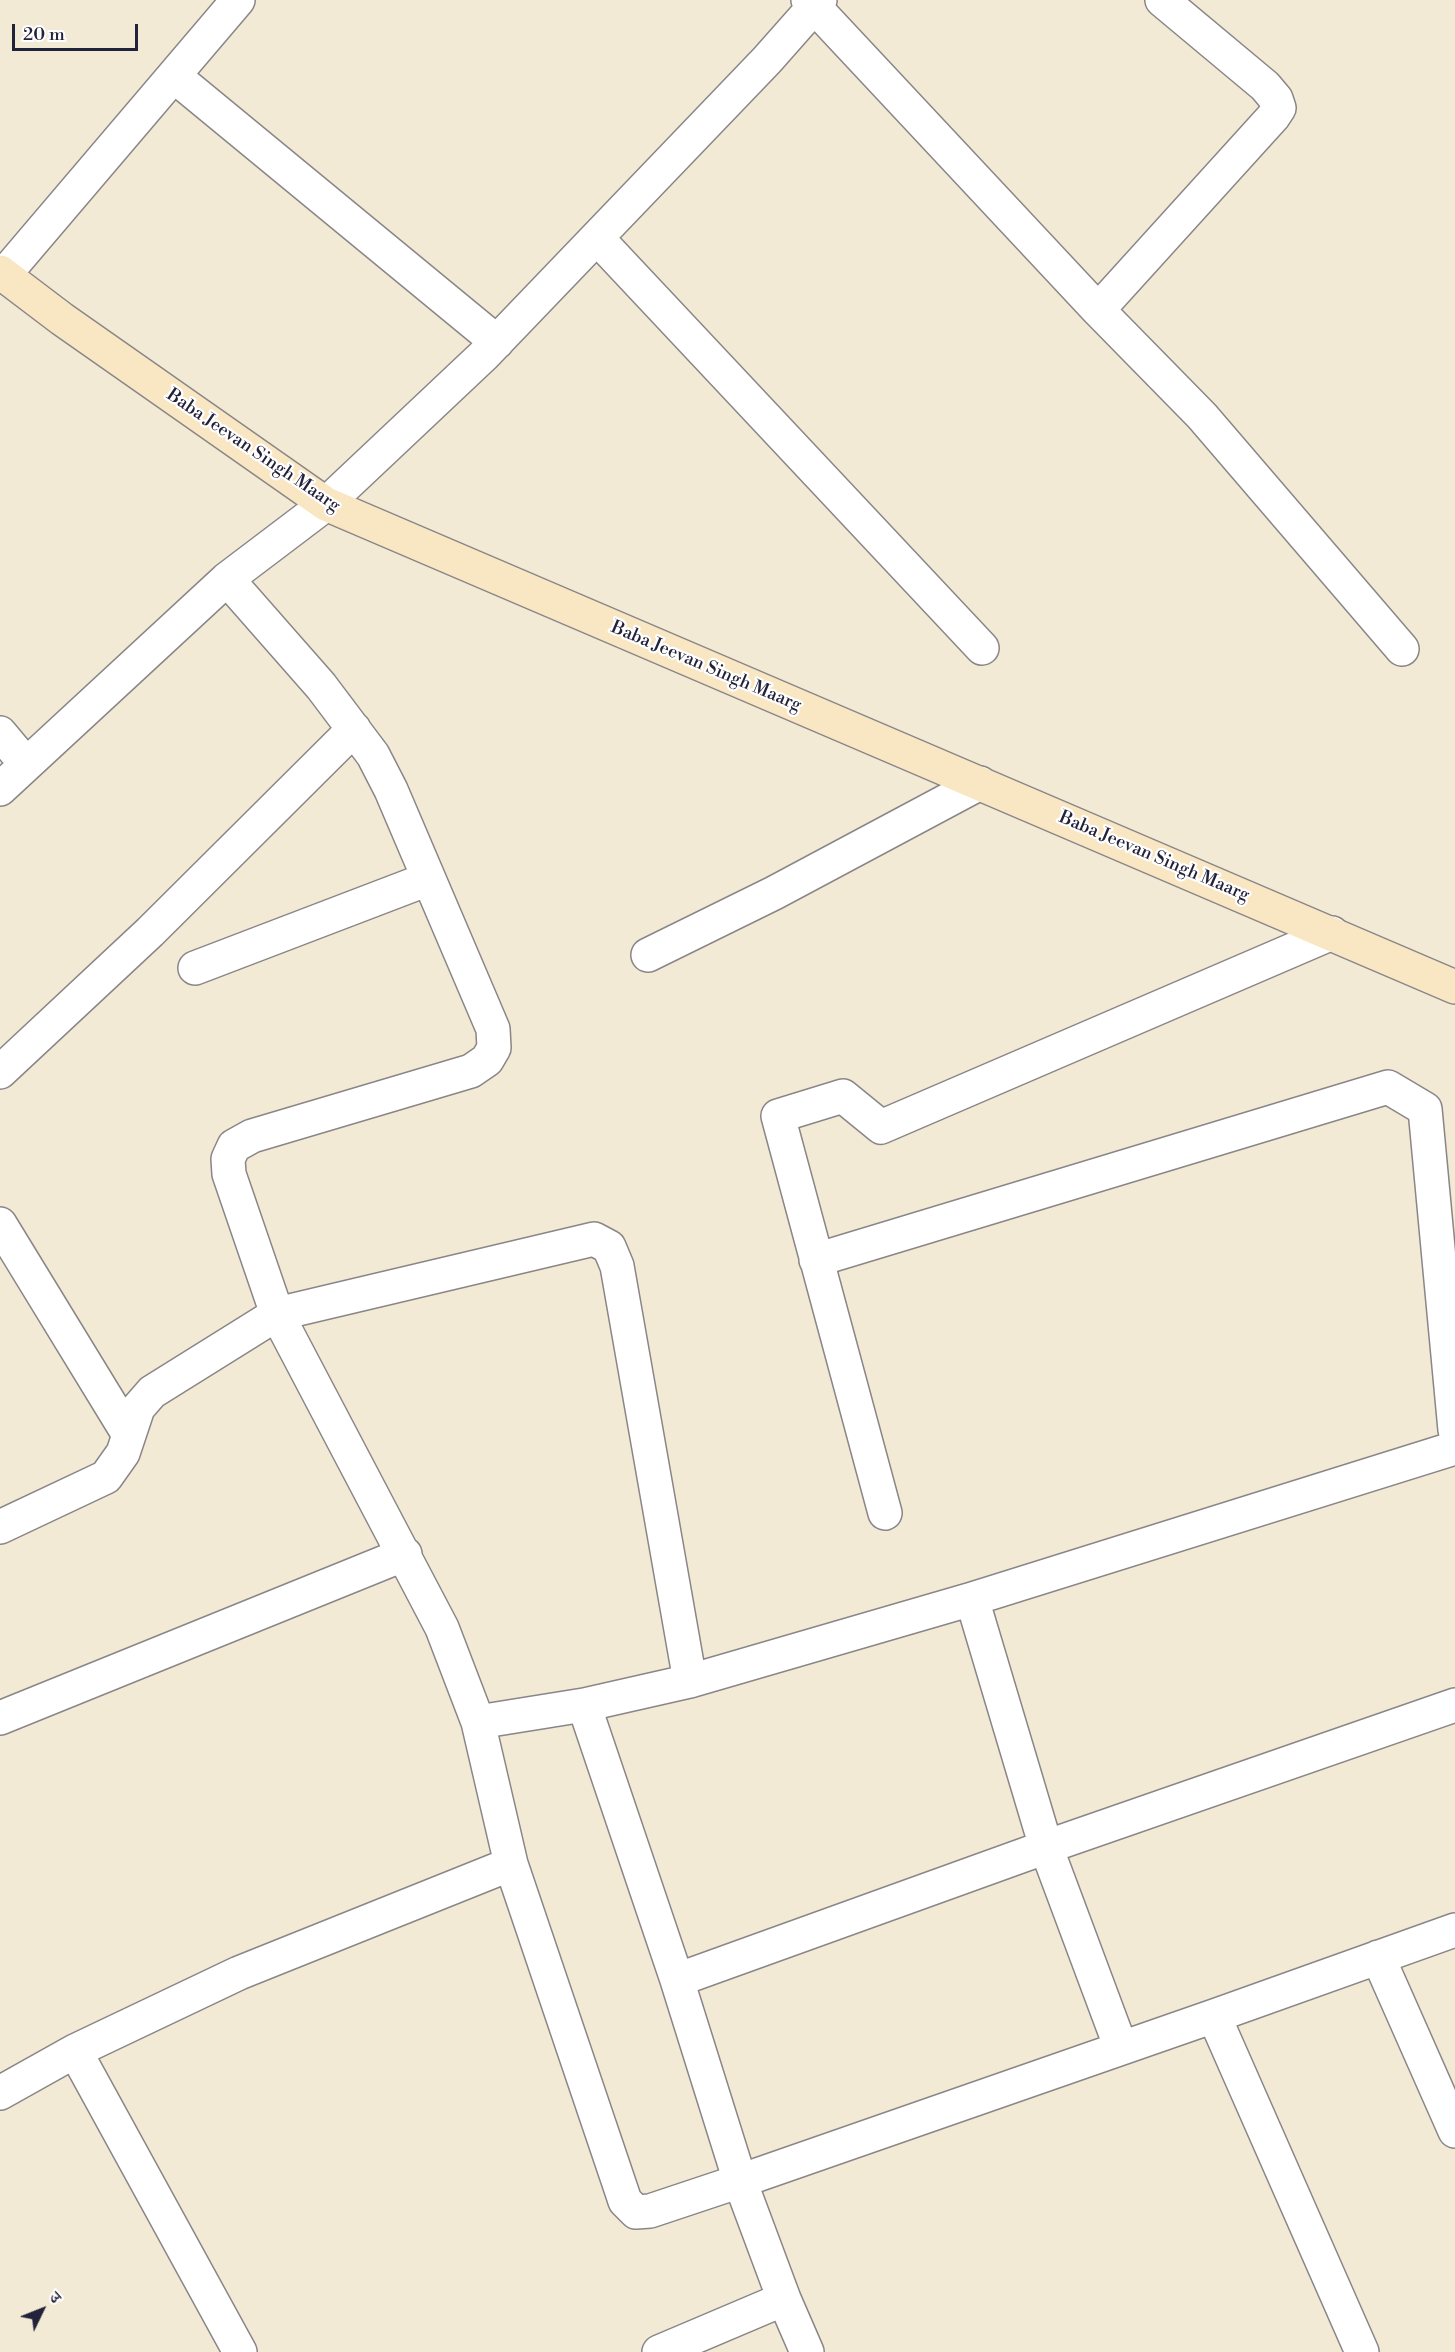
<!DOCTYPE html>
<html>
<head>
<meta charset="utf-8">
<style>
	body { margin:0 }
	#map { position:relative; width:1455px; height:2352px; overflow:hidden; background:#f3ead5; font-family:"Libre Bodoni","Noto Serif Devanagari",serif }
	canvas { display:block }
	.north { position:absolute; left:12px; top:2280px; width:60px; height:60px; -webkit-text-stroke:4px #fff; paint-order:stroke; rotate:47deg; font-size:16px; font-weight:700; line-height:24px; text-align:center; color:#22223b }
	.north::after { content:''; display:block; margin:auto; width:21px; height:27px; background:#22223b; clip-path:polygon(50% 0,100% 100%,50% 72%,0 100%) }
	.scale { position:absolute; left:12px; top:24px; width:126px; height:27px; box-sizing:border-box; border:3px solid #22223b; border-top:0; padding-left:8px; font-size:18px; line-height:21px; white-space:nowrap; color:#22223b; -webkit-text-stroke:4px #fff; paint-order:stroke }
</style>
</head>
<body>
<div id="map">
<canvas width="1455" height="2352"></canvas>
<div class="north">उ</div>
<div class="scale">20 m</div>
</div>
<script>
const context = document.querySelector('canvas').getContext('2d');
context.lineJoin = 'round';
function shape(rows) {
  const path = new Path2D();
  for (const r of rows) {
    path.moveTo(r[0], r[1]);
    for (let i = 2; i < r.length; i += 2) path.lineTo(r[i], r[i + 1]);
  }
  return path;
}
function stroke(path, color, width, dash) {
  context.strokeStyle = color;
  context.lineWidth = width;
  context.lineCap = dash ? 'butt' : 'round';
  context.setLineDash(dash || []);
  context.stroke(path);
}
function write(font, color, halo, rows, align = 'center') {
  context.font = font + ' "Libre Bodoni",serif';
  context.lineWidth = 4.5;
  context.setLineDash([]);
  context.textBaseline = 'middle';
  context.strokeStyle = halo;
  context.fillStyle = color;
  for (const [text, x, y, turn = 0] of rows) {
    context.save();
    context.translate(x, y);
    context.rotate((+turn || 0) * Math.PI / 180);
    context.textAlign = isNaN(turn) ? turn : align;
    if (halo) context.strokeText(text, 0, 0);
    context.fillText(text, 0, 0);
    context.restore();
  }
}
const street = shape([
	[808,0,1098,310,1202,416,1402,649],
	[174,76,497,342],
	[597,238,982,648],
	[4,275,238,0],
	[1098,310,1273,117,1279,108,1276,99,1265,86,1162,0],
	[227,579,321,686,373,755,391,790,493,1029,494,1048,487,1060,471,1071,252,1136,234,1146,228,1159,229,1174,277,1314,442,1628,478,1722,511,1864,621,2189,625,2201,636,2212,650,2211,740,2181,677,1980,584,1705],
	[0,733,26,764],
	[0,789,227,579,326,504,483,356,767,60,820,0],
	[648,955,774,893,980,783],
	[195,968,428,879],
	[0,1072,150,932,354,729],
	[0,1224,129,1435],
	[816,1260,1388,1087,1425,1109,1455,1430],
	[885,1513,778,1116,843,1096,881,1127,1332,933],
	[0,1527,106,1477,123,1453,138,1408,152,1392,277,1314,594,1239,609,1247,617,1266,690,1681],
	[972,1599,1046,1847,1121,2048],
	[0,1718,405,1554],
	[478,1722,584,1705,690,1681,972,1599,1455,1448],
	[1378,1957,1455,2131],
	[677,1980,1046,1847,1455,1705],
	[1214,2016,1362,2352],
	[75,2051,240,2352],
	[0,2093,75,2051,239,1973,511,1864],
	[659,2352,784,2299],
	[807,2352,784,2299,740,2181,1214,2016,1455,1930]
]);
const secondary = shape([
	[0,272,62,319,326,504,1455,987]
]);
stroke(street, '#8a8688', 36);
stroke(secondary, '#8a8688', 36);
stroke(street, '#fff', 33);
stroke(secondary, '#f9e7c3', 33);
write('18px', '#22223b', '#fff', [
	["Baba Jeevan Singh Maarg",253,451,34],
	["Baba Jeevan Singh Maarg",706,667,23],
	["Baba Jeevan Singh Maarg",1154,857,23]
]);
</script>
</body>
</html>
